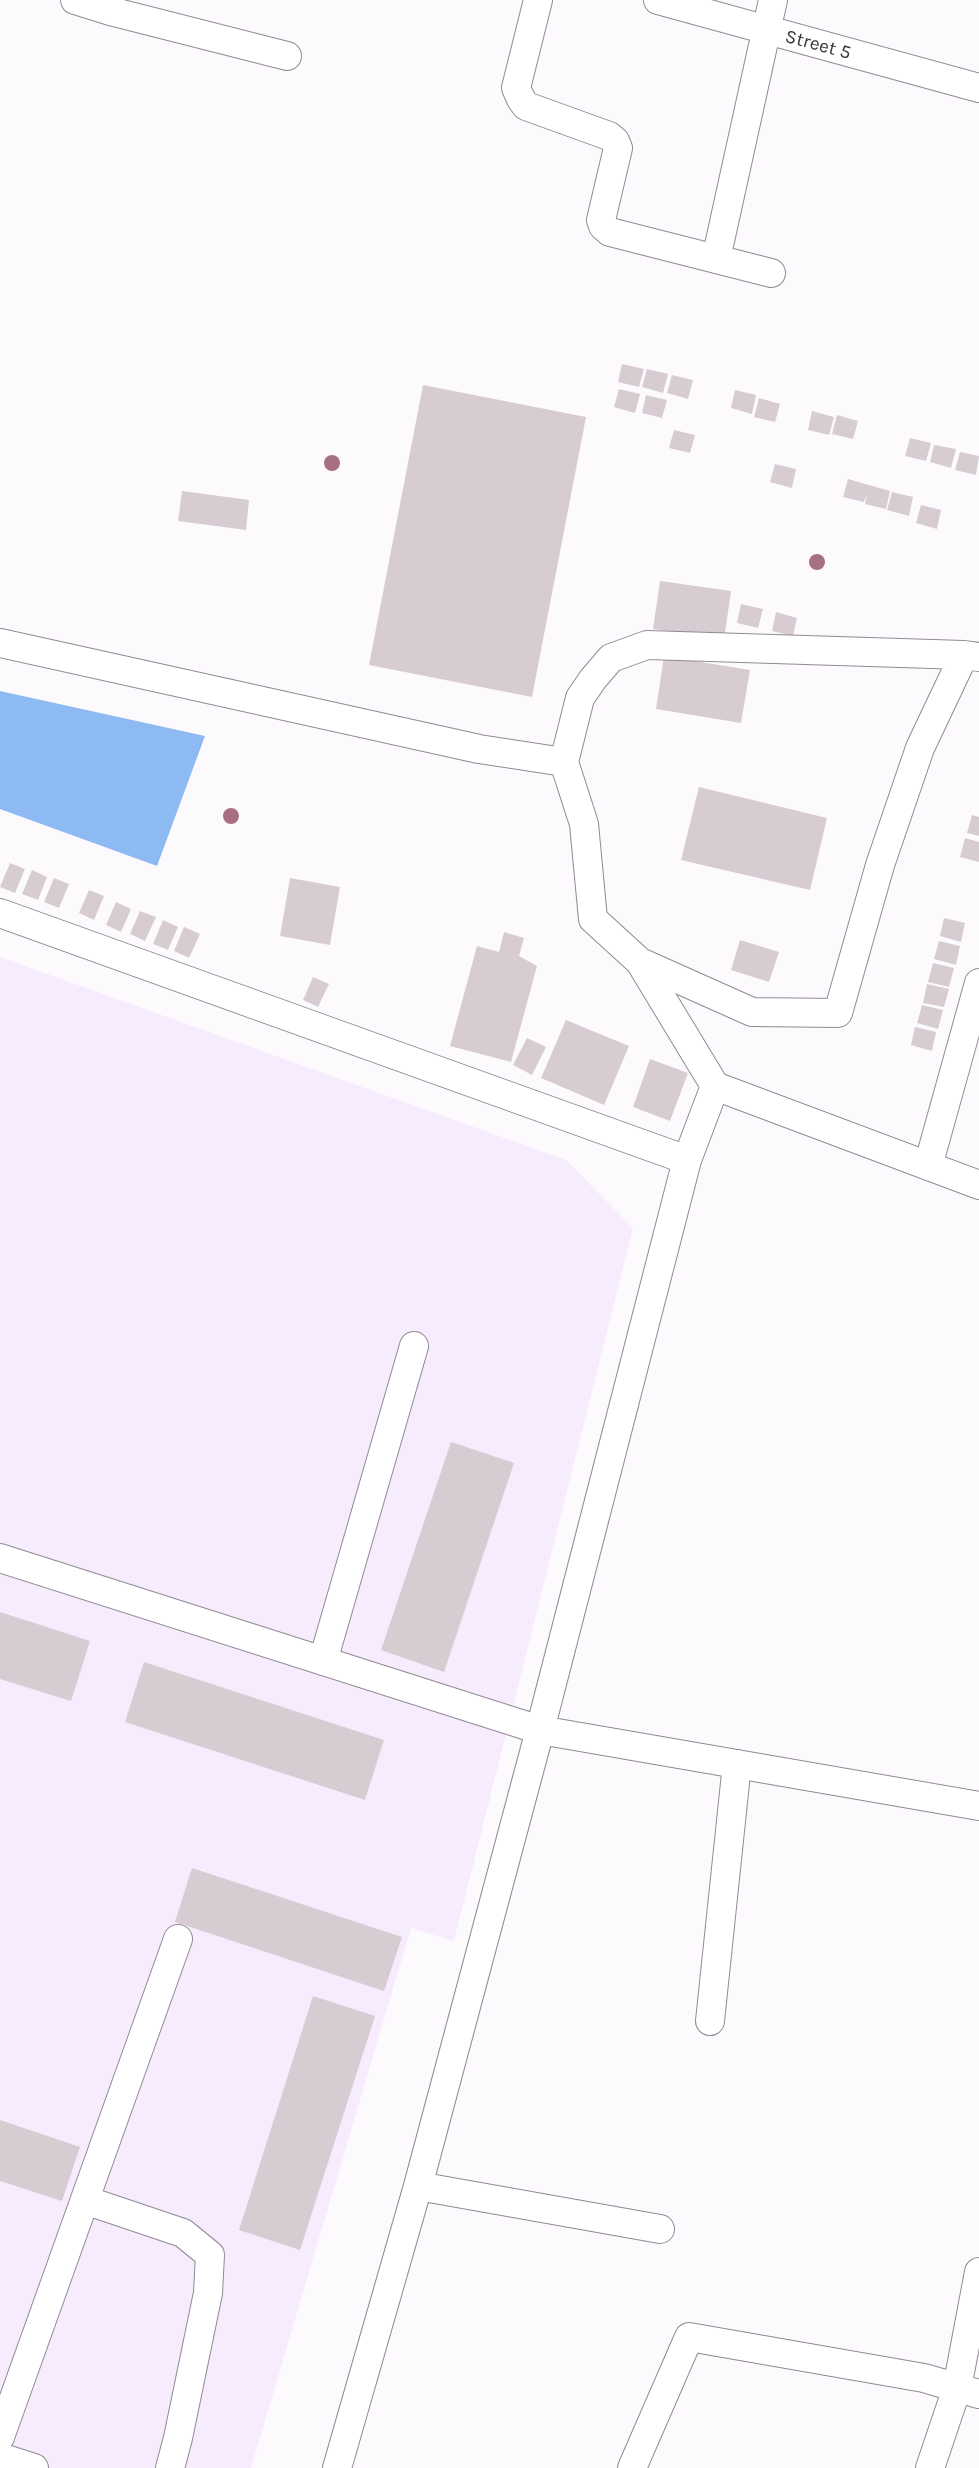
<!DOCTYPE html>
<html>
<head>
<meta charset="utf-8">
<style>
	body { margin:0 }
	canvas { display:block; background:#fdfafe }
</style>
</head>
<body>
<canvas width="979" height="2468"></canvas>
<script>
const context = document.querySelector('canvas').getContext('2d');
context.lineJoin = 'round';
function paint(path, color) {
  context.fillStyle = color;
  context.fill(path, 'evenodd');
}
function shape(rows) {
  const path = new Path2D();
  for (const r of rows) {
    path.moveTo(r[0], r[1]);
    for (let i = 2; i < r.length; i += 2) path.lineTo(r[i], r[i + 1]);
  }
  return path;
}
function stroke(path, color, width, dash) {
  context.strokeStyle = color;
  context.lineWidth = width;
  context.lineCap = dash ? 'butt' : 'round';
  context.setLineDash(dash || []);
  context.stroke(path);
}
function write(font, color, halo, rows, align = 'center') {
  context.font = font + ' Karla,sans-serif';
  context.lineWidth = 5;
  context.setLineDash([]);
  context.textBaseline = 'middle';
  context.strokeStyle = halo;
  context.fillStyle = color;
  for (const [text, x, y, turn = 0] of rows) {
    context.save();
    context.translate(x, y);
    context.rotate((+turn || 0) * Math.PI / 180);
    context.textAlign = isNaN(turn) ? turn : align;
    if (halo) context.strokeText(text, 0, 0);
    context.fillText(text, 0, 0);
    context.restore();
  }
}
paint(shape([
	[0,957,566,1160,633,1228,454,1941,411,1928,251,2468,0,2468]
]), '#f7ecfd');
paint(shape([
	[0,691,205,736,157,866,0,809]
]), '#8dbaf3');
paint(shape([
	[622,364,644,369,639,387,618,382],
	[647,369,668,374,663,393,642,387],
	[672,375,693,380,688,399,667,393],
	[423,385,586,417,532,697,369,665],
	[619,389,640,394,635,413,614,407],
	[735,390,756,395,752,414,731,408],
	[646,395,667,400,662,418,642,413],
	[759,398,780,404,775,422,754,417],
	[812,411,834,417,829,435,808,430],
	[837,415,858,421,853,439,832,434],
	[674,430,695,435,690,453,669,448],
	[910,438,931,443,926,461,905,456],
	[934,445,956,449,951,468,930,462],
	[960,452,979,456,976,475,955,470],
	[775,464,796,469,792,488,770,482],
	[848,479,890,491,886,509,865,504,867,494,864,502,843,497],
	[182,491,249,500,246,530,178,521],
	[892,492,913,497,909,516,887,510],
	[921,505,941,510,937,529,916,523],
	[660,581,731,591,724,640,653,629],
	[741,604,763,609,758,628,737,623],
	[776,612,797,618,793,636,772,631],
	[664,656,750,670,741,723,656,709],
	[699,787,827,818,810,890,681,860],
	[972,815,979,817,979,836,967,833],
	[965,838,979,842,979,862,960,857],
	[10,863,25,869,15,893,0,887],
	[32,870,47,877,38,900,22,894],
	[54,878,69,884,59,908,44,902],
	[290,878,340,887,330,945,280,936],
	[89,890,104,896,94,920,79,913],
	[116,902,131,909,121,932,106,925],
	[140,911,156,917,145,941,130,934],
	[944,918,965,923,961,942,940,936],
	[163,920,178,927,168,950,153,944],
	[184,927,200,934,189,958,174,951],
	[504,932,524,938,519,956,537,966,511,1062,450,1046,477,946,499,952],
	[740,940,779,952,769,982,731,970],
	[939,941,960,946,956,965,934,959],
	[933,963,954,968,949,987,928,982],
	[313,977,329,984,318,1007,303,1000],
	[927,984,949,989,944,1007,923,1003],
	[922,1005,943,1010,938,1029,917,1023],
	[566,1020,629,1046,604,1105,541,1078],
	[915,1027,936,1032,932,1051,911,1045],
	[527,1038,546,1047,532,1075,513,1065],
	[650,1059,688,1073,670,1121,633,1107],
	[451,1442,514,1463,444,1672,381,1650],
	[0,1612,90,1641,71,1701,0,1679],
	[144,1662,384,1740,365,1800,125,1722],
	[192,1868,402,1937,384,1991,175,1922],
	[313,1996,375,2016,300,2250,239,2230],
	[0,2120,80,2147,62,2201,0,2181]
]), '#d7ccd2');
const minor = shape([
	[75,0,110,11,287,56],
	[538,0,516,88,521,99,526,106,609,136,615,141,618,148,601,220,603,226,610,232,771,273],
	[658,0,979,88],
	[716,259,773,0],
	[0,643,479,749,564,762,584,824,593,919,640,962,752,1012,838,1013,880,865,920,748,964,655],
	[564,762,580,698,593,679,611,658,647,645,964,655,979,657],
	[0,913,687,1160],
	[640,962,715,1086,979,1185],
	[928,1166,979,983],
	[0,1558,540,1730,979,1806],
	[323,1661,414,1346],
	[710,2021,737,1764],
	[418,2186,660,2229],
	[85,2200,183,2233,210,2255,208,2293,178,2438,170,2468],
	[0,2437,178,1939],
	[0,2457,34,2468],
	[337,2468,418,2186,540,1730,687,1160,715,1086],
	[632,2468,689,2337,924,2378,979,2394],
	[930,2468,957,2388,979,2272]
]);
stroke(minor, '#908a93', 30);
stroke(minor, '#fff', 28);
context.fillStyle = '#a77082';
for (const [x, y] of [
	[332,463],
	[817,562],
	[231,816]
]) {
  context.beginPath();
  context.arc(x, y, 8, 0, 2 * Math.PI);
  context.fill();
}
write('19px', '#3a373b', '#fff', [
	["Street 5",818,45,15]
]);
</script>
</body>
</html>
